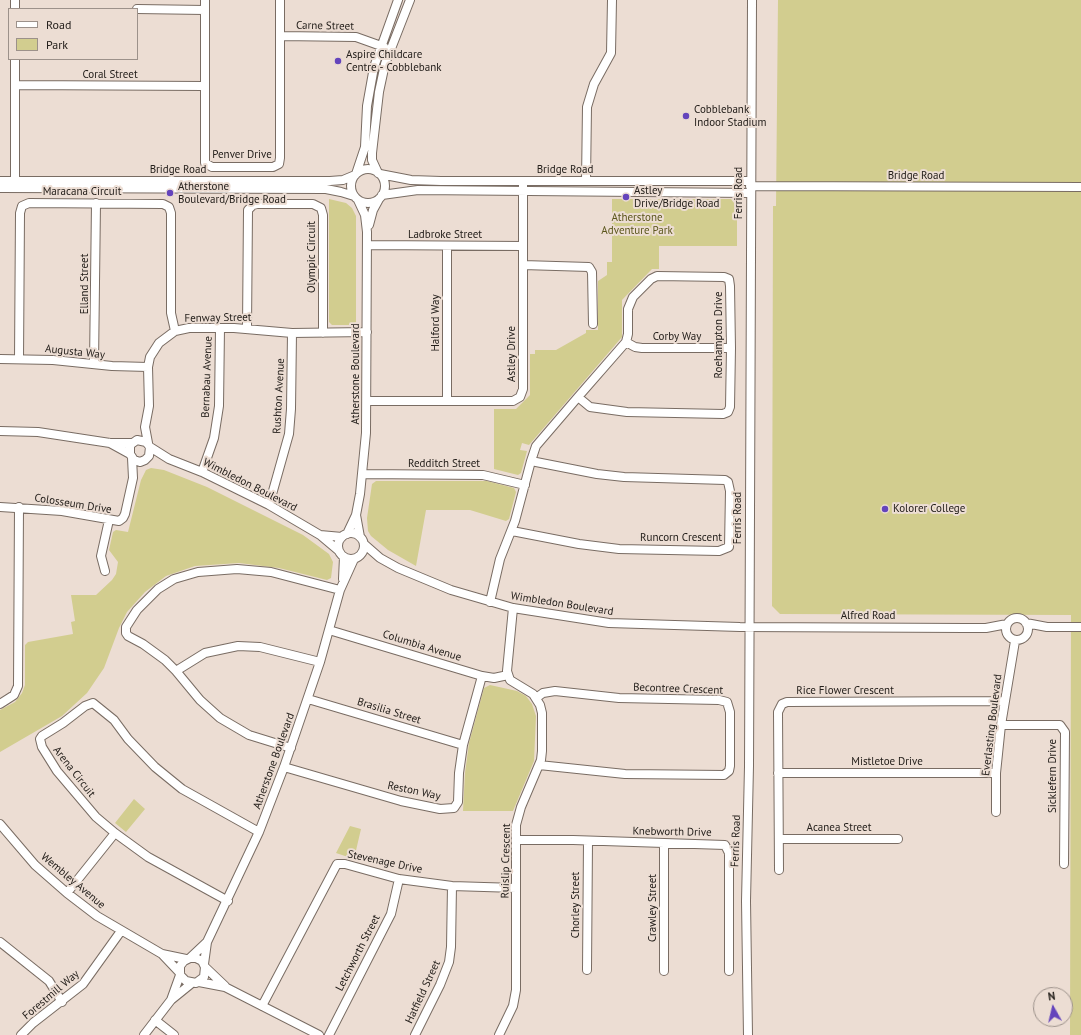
<!DOCTYPE html>
<html>
<head>
<meta charset="utf-8">
<style>
	body { margin:0 }
	#map { position:relative; width:1081px; height:1035px; overflow:hidden; background:#ecddd3; font-family:"PT Sans",sans-serif }
	canvas { display:block }
	.legend { position:absolute; left:8px; top:8px; width:130px; height:52px; box-sizing:border-box; background:#ecddd3; border:1px solid #9c918a; margin:0; padding:5px 7px; list-style:none; font-size:12px; color:#25201c }
	.legend li { display:flex; align-items:center; gap:8px; height:20px }
	.legend b { width:20px; border:1px solid #9c918a }
	.north { position:absolute; left:1033px; top:987px; width:40px; height:40px; box-sizing:border-box; background:#ecddd3; border:1px solid #9c918a; border-radius:50%; rotate:352deg; font-size:11px; font-weight:700; line-height:16px; text-align:center; color:#25201c }
	.north::after { content:''; display:block; margin:auto; width:14px; height:18px; background:#6444bc; clip-path:polygon(50% 0,100% 100%,50% 72%,0 100%) }
</style>
</head>
<body>
<div id="map">
<canvas width="1081" height="1035"></canvas>
<ul class="legend">
<li><b style="height:5px;background:#fff"></b>Road</li>
<li><b style="height:11px;background:#d2cd8f"></b>Park</li>
</ul>
<div class="north">N</div>
</div>
<script>
const context = document.querySelector('canvas').getContext('2d');
context.lineJoin = 'round';
function paint(path, color) {
  context.fillStyle = color;
  context.fill(path, 'evenodd');
}
function shape(rows) {
  const path = new Path2D();
  for (const r of rows) {
    if (r.length === 3) {
      path.moveTo(r[0] + r[2], r[1]);
      path.arc(r[0], r[1], r[2], 0, 2 * Math.PI);
      continue;
    }
    path.moveTo(r[0], r[1]);
    for (let i = 2; i < r.length; i += 2) path.lineTo(r[i], r[i + 1]);
  }
  return path;
}
function stroke(path, color, width, dash) {
  context.strokeStyle = color;
  context.lineWidth = width;
  context.lineCap = dash ? 'butt' : 'round';
  context.setLineDash(dash || []);
  context.stroke(path);
}
function write(font, color, halo, rows, align = 'center') {
  context.font = font + ' "PT Sans",sans-serif';
  context.lineWidth = 4;
  context.setLineDash([]);
  context.textBaseline = 'middle';
  context.strokeStyle = halo;
  context.fillStyle = color;
  for (const [text, x, y, turn = 0] of rows) {
    context.save();
    context.translate(x, y);
    context.rotate((+turn || 0) * Math.PI / 180);
    context.textAlign = isNaN(turn) ? turn : align;
    if (halo) context.strokeText(text, 0, 0);
    context.fillText(text, 0, 0);
    context.restore();
  }
}
paint(shape([
	[778,0,1081,0,1081,1035,1070,1035,1071,615,780,614,772,606,773,206,776,206],
	[329,199,346,203,352,208,356,216,356,322,353,325,332,325,329,322],
	[612,199,731,199,737,207,737,246,659,246,659,269,652,269,622,300,622,337,529,445,522,443,520,450,527,451,521,473,518,475,494,469,494,409,516,409,530,395,530,354,535,354,535,350,556,350,586,333,586,330,598,330,598,281,607,275,607,262,612,262],
	[151,468,164,470,207,487,303,535,329,554,333,562,331,578,327,580,279,568,239,563,195,566,166,576,145,592,127,612,119,628,104,668,87,693,62,716,0,752,0,710,15,702,22,693,25,685,25,645,28,642,73,634,71,622,75,621,71,595,96,595,112,580,116,574,118,562,109,550,113,532,116,530,128,532,141,480,146,470],
	[376,481,487,481,514,488,516,492,509,519,506,521,470,510,426,510,416,566,388,550,371,536,368,531,367,518,372,484],
	[490,685,517,691,526,696,532,704,536,716,534,761,513,811,463,811,465,773,469,743,484,688],
	[134,799,145,809,126,832,115,823],
	[350,826,361,829,354,859,336,853]
]), '#d2cd8f');
const minor = shape([
	[205,0,205,163,212,167,273,167,279,164,280,158,280,0],
	[15,9,15,0],
	[137,9,205,10],
	[280,36,356,37,384,47],
	[15,85,204,86],
	[368,186,17],
	[378,173,372,160,372,153,379,92,385,64,410,0],
	[356,174,365,147,367,106,374,67,398,0],
	[380,174,411,180,441,181,750,181],
	[0,181,330,181,343,180,355,175],
	[586,181,587,107,594,84,611,53,612,0],
	[15,182,15,59],
	[750,186,1081,187],
	[0,188,326,189,341,192,354,196],
	[382,195,418,190,750,193],
	[369,225,373,210,379,199],
	[367,245,523,246],
	[523,265,589,267,592,272,593,324],
	[247,328,248,210,253,205,257,204,313,204,321,208,323,215,323,333],
	[626,342,635,347,642,348,731,348],
	[0,359,53,360,112,366,148,367],
	[19,359,20,213,22,206,29,203,163,204,169,207,171,213,171,313,175,331],
	[94,364,96,203],
	[367,401,513,401,520,397,523,389,523,181],
	[447,401,447,246],
	[0,431,38,432,110,443,132,443],
	[110,443,130,454,134,460,140,462,145,460,149,456,150,447,146,442,137,440,130,445,130,454],
	[148,443,145,427,149,406,148,367,150,357,159,343,175,331,189,328,234,328,292,333,367,332],
	[150,447,169,459,202,472,269,505,320,535,339,551],
	[202,472,214,438,219,406,220,328],
	[362,474,483,475,525,485],
	[269,505,289,434,291,409,292,333],
	[0,507,62,511,119,521,123,518,125,514,133,478,132,458],
	[356,515,360,537],
	[512,531,579,544,619,549,719,551,729,547,730,491,728,482,725,480,624,477,597,474,531,461],
	[351,546,13],
	[347,534,356,515,360,494,366,433,367,232,365,215,358,200],
	[320,535,342,537],
	[364,544,380,558,398,568,451,590,513,608,609,623,740,627,966,628,986,628,1007,624],
	[105,571,101,556,109,520],
	[343,579,344,557],
	[490,602,500,559,515,521,531,461,536,446,578,397,626,342,628,334,628,309,633,297,651,279,657,276,724,277,729,279,730,286,731,348,730,407,728,412,723,414,627,412,590,407,578,397],
	[1017,629,11],
	[1026,623,1047,627,1081,627],
	[329,630,482,676,494,678,508,675],
	[176,671,205,653,238,646,260,647,320,662],
	[536,698,543,693,555,691,619,698,719,700,727,702,730,712,730,766,729,771,724,775,625,774,539,765],
	[308,699,463,745],
	[0,704,14,695,18,686,19,507],
	[1001,725,1060,725,1065,732,1064,864],
	[291,748,249,735,220,718,200,700,176,671,165,660,143,644,128,636,126,633,126,627,137,610,158,589,174,579,198,572,237,569,271,572,340,590],
	[284,767,401,801,440,809,454,808,458,802,459,773,463,745,482,676],
	[778,773,996,773],
	[996,812,996,773,1001,725,1015,641],
	[0,824,35,865,67,893,97,916,162,954,186,959],
	[779,839,898,839],
	[516,840,573,840,725,845,729,853,729,971],
	[779,870,778,712,782,704,787,702,1005,701],
	[67,893,115,833],
	[228,901,148,857,115,833,96,817,57,771,42,747,40,739,42,736,63,723,85,706,93,703,114,720,128,739,155,767,182,789,259,832],
	[0,942,49,981,62,1002],
	[162,954,180,973],
	[190,958,207,942],
	[204,964,207,942,259,832,284,767,320,662,340,590,354,559],
	[205,967,225,986],
	[587,970,588,841],
	[664,971,664,844],
	[199,982,225,987,319,1035],
	[171,1000,192,983],
	[262,1006,337,864,345,864,399,879,452,886,516,888],
	[155,1020,174,1035],
	[21,1035,33,1023,83,984,121,931],
	[144,1035,171,1000,180,975,180,966,184,961,190,958,196,958,202,961,205,967,204,977,196,983,186,981,180,975],
	[329,1035,391,914,399,879],
	[415,1035,440,985,449,962,451,947,452,886],
	[499,1035,513,1006,516,990,516,825,521,807,541,760,542,751,542,713,540,705,533,694,510,680,507,671,513,608],
	[748,1035,746,901,749,766,752,0]
]);
stroke(minor, '#796c63', 10);
stroke(minor, '#fff', 8);
for (const [x, y, r, color] of [
	[338,61,4,"#6444bc"],
	[686,116,4,"#6444bc"],
	[170,193,4,"#6444bc"],
	[626,197,4,"#6444bc"],
	[885,509,4,"#6444bc"]
]) {
  const dot = new Path2D();
  dot.arc(x, y, r, 0, 2 * Math.PI);
  context.fillStyle = color;
  context.fill(dot);
  stroke(dot, '#ecddd3', 1.5);
}
write('11px', '#25201c', '#ecddd3', [
	["Carne Street",325,26,1],
	["Coral Street",110,75],
	["Penver Drive",242,155],
	["Bridge Road",178,170],
	["Bridge Road",565,170],
	["Bridge Road",916,176],
	["Maracana Circuit",82,192],
	["Ferris Road",739,193,-90],
	["Ladbroke Street",445,235],
	["Olympic Circuit",312,257,-90],
	["Elland Street",85,284,-90],
	["Fenway Street",218,318,-1],
	["Halford Way",436,323,-90],
	["Roehampton Drive",719,335,-90],
	["Corby Way",677,337],
	["Augusta Way",75,352,6],
	["Astley Drive",512,354,-90],
	["Atherstone Boulevard",356,374,-90],
	["Bernabau Avenue",207,377,-88],
	["Rushton Avenue",279,396,-87],
	["Redditch Street",444,464],
	["Wimbledon Boulevard",250,485,27],
	["Colosseum Drive",73,504,9],
	["Ferris Road",738,518,-90],
	["Runcorn Crescent",681,538],
	["Wimbledon Boulevard",562,604,9],
	["Alfred Road",868,616],
	["Columbia Avenue",422,646,17],
	["Becontree Crescent",678,689,2],
	["Rice Flower Crescent",845,691],
	["Brasilia Street",389,711,17],
	["Everlasting Boulevard",992,725,-83],
	["Atherstone Boulevard",274,761,-70],
	["Mistletoe Drive",887,762],
	["Arena Circuit",74,772,52],
	["Sicklefern Drive",1053,776,-90],
	["Reston Way",414,791,12],
	["Acanea Street",839,828],
	["Knebworth Drive",672,832,1],
	["Ferris Road",736,841,-88],
	["Ruislip Crescent",506,861,-89],
	["Stevenage Drive",385,862,12],
	["Wembley Avenue",73,881,40],
	["Chorley Street",576,905,-90],
	["Crawley Street",653,908,-90],
	["Letchworth Street",358,953,-63],
	["Hatfield Street",423,992,-65],
	["Forestmill Way",51,995,-40]
]);
write('11px', '#25201c', '#ecddd3', [
	["Aspire Childcare",346,55],
	["Centre - Cobblebank",346,68],
	["Cobblebank",694,110],
	["Indoor Stadium",694,123],
	["Atherstone",178,187],
	["Boulevard/Bridge Road",178,200],
	["Astley",634,191],
	["Drive/Bridge Road",634,204],
	["Kolorer College",893,509]
], 'left');
write('11px', '#5b561c', '#ecddd3', [
	["Atherstone",637,218],
	["Adventure Park",637,231]
]);
</script>
</body>
</html>
